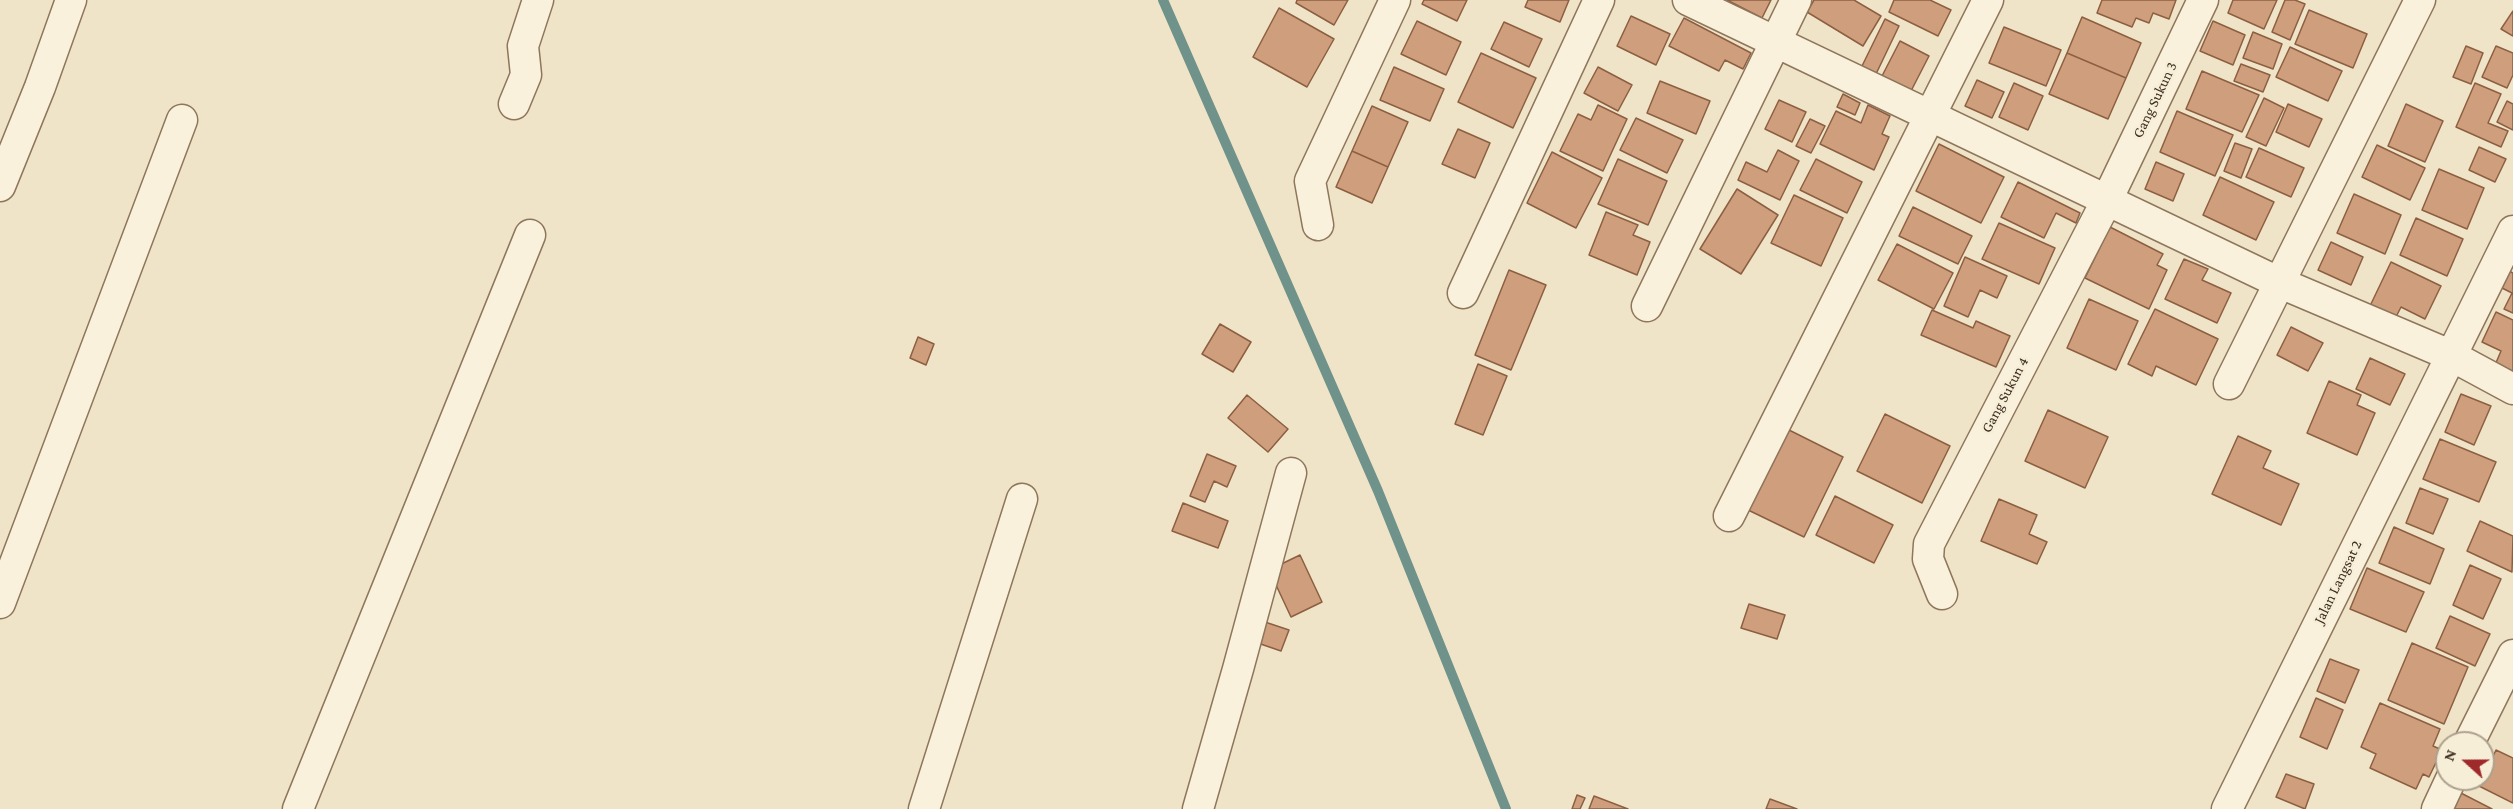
<!DOCTYPE html>
<html>
<head>
<meta charset="utf-8">
<style>
	body { margin:0 }
	#map { position:relative; width:2513px; height:809px; overflow:hidden; background:#f0e4c8; font-family:"Crimson Pro",serif }
	canvas { display:block }
	.north { position:absolute; left:2435px; top:731px; width:60px; height:60px; box-sizing:border-box; background:#f7eed8; border:2px solid #ada18e; border-radius:50%; rotate:291deg; font-size:16px; font-weight:700; line-height:24px; text-align:center; color:#3d2e20 }
	.north::after { content:''; display:block; margin:auto; width:21px; height:27px; background:#9e2a2b; clip-path:polygon(50% 0,100% 100%,50% 72%,0 100%) }
</style>
</head>
<body>
<div id="map">
<canvas width="2513" height="809"></canvas>
<div class="north">N</div>
</div>
<script>
const context = document.querySelector('canvas').getContext('2d');
context.lineJoin = 'round';
function shape(rows) {
  const path = new Path2D();
  for (const r of rows) {
    path.moveTo(r[0], r[1]);
    for (let i = 2; i < r.length; i += 2) path.lineTo(r[i], r[i + 1]);
  }
  return path;
}
function stroke(path, color, width, dash) {
  context.strokeStyle = color;
  context.lineWidth = width;
  context.lineCap = dash ? 'butt' : 'round';
  context.setLineDash(dash || []);
  context.stroke(path);
}
function paint(path, color) {
  context.fillStyle = color;
  context.fill(path, 'evenodd');
}
function write(font, color, halo, rows, align = 'center') {
  context.font = font + ' "Crimson Pro",serif';
  context.lineWidth = 5;
  context.setLineDash([]);
  context.textBaseline = 'middle';
  context.strokeStyle = halo;
  context.fillStyle = color;
  for (const [text, x, y, turn = 0] of rows) {
    context.save();
    context.translate(x, y);
    context.rotate((+turn || 0) * Math.PI / 180);
    context.textAlign = isNaN(turn) ? turn : align;
    if (halo) context.strokeText(text, 0, 0);
    context.fillText(text, 0, 0);
    context.restore();
  }
}
stroke(shape([
	[1163,0,1378,491,1506,809]
]), '#6f938a', 10);
const building = shape([
	[1297,0,1348,0,1334,25,1296,3,1297,0],
	[1424,0,1467,0,1457,21,1422,4,1424,0],
	[1528,0,1569,0,1560,22,1525,7,1528,0],
	[1727,0,1771,0,1762,18,1727,0],
	[1814,0,1854,0,1881,16,1863,46,1807,12,1814,0],
	[1894,0,1930,0,1951,10,1938,36,1889,12,1894,0],
	[2102,0,2176,0,2169,19,2153,13,2149,23,2136,18,2132,27,2097,13,2102,0],
	[2233,0,2277,0,2264,29,2228,13,2233,0],
	[2285,0,2295,0,2305,4,2290,40,2272,32,2285,0],
	[1279,8,1334,39,1307,87,1253,57,1279,8],
	[2309,10,2367,34,2353,68,2295,44,2309,10],
	[2513,11,2513,36,2501,29,2513,11],
	[1631,16,1670,34,1656,65,1617,46,1631,16],
	[2082,17,2141,43,2126,78,2067,53,2082,17],
	[1684,18,1751,53,1743,69,1725,60,1719,71,1669,46,1684,18],
	[1885,19,1899,26,1876,74,1862,66,1885,19],
	[1417,21,1461,42,1446,75,1401,54,1417,21],
	[2213,21,2245,35,2233,65,2200,51,2213,21],
	[1504,22,1542,39,1529,67,1491,49,1504,22],
	[2004,27,2061,50,2046,86,1989,63,2004,27],
	[2253,32,2282,44,2273,69,2243,58,2253,32],
	[1900,41,1929,56,1911,91,1882,76,1900,41],
	[2466,46,2483,53,2471,84,2453,77,2466,46],
	[2496,46,2513,53,2513,75,2507,88,2482,77,2496,46],
	[2290,47,2342,71,2328,101,2276,77,2290,47],
	[1481,53,1536,78,1513,128,1458,102,1481,53],
	[2067,53,2126,78,2108,119,2049,94,2067,53],
	[2241,64,2270,75,2263,92,2234,81,2241,64],
	[1394,67,1444,89,1430,121,1380,100,1394,67],
	[1598,67,1632,85,1618,111,1584,93,1598,67],
	[2202,71,2259,95,2242,132,2186,109,2202,71],
	[1977,80,2004,92,1992,118,1965,106,1977,80],
	[1660,81,1710,101,1696,134,1647,113,1660,81],
	[2014,83,2043,96,2028,130,1999,117,2014,83],
	[2475,83,2501,94,2488,123,2508,131,2501,147,2456,127,2475,83],
	[1843,94,1860,103,1855,115,1837,107,1843,94],
	[2264,98,2284,108,2266,146,2246,137,2264,98],
	[1779,100,1806,112,1792,142,1765,129,1779,100],
	[2507,101,2513,104,2513,130,2497,122,2507,101],
	[2288,104,2322,119,2309,147,2276,132,2288,104],
	[2406,104,2443,121,2425,162,2388,146,2406,104],
	[1598,105,1627,119,1603,171,1560,151,1578,114,1591,120,1598,105],
	[1868,105,1890,116,1882,134,1889,137,1874,170,1820,144,1836,111,1861,123,1868,105],
	[1372,106,1408,122,1388,167,1352,151,1372,106],
	[2177,111,2233,135,2215,176,2160,152,2177,111],
	[1636,118,1683,140,1667,173,1620,150,1636,118],
	[1810,119,1825,126,1811,153,1796,146,1810,119],
	[1458,129,1490,143,1475,178,1442,164,1458,129],
	[2235,143,2252,149,2241,178,2224,171,2235,143],
	[1939,144,2004,177,1981,223,1916,191,1939,144],
	[2377,145,2425,168,2410,200,2362,177,2377,145],
	[2479,147,2506,159,2495,182,2469,170,2479,147],
	[2259,148,2304,168,2291,197,2246,177,2259,148],
	[1778,150,1799,161,1780,200,1738,180,1746,162,1767,172,1778,150],
	[1352,151,1388,167,1372,203,1336,187,1352,151],
	[1552,152,1602,178,1576,228,1527,203,1552,152],
	[1618,159,1667,181,1648,225,1598,204,1618,159],
	[1816,159,1862,182,1847,213,1800,190,1816,159],
	[2156,162,2184,174,2173,201,2145,189,2156,162],
	[2439,169,2484,188,2467,229,2422,210,2439,169],
	[2220,177,2274,202,2256,240,2203,215,2220,177],
	[2018,182,2080,213,2076,223,2056,213,2044,238,2001,217,2018,182],
	[1737,189,1778,215,1741,274,1700,249,1737,189],
	[2354,194,2401,215,2385,254,2337,233,2354,194],
	[1794,195,1843,218,1821,266,1771,243,1794,195],
	[1913,207,1972,236,1958,264,1899,236,1913,207],
	[1606,212,1638,225,1633,235,1650,242,1637,275,1589,255,1606,212],
	[2416,218,2463,239,2447,276,2400,255,2416,218],
	[1999,223,2055,248,2039,284,1982,259,1999,223],
	[2110,227,2163,254,2157,265,2167,270,2149,309,2085,278,2110,227],
	[2331,242,2363,257,2351,285,2318,270,2331,242],
	[1897,244,1953,273,1934,309,1878,280,1897,244],
	[1965,257,2007,276,1997,298,1980,290,1968,317,1944,306,1965,257],
	[2184,259,2208,269,2202,280,2231,293,2217,323,2165,299,2184,259],
	[2391,262,2441,286,2425,319,2401,307,2396,317,2370,306,2391,262],
	[1509,270,1546,285,1511,370,1475,355,1509,270],
	[2509,271,2513,273,2513,313,2504,309,2512,293,2502,288,2509,271],
	[2089,299,2138,321,2116,370,2067,348,2089,299],
	[2155,309,2218,339,2196,385,2156,366,2152,376,2128,364,2155,309],
	[1932,310,1973,328,1976,321,2010,336,1996,367,1921,335,1932,310],
	[2496,312,2513,320,2513,373,2495,365,2501,351,2482,342,2496,312],
	[1220,324,1251,342,1233,372,1202,354,1220,324],
	[2291,327,2323,343,2308,371,2277,355,2291,327],
	[918,337,934,344,926,365,910,358,918,337],
	[2370,358,2405,374,2390,405,2356,389,2370,358],
	[1478,364,1507,376,1483,435,1455,424,1478,364],
	[2329,381,2361,395,2357,405,2375,413,2357,455,2307,433,2329,381],
	[2461,394,2491,406,2474,445,2445,432,2461,394],
	[1247,395,1288,429,1268,452,1228,418,1247,395],
	[2048,410,2108,437,2085,488,2025,461,2048,410],
	[1885,414,1950,446,1922,503,1857,471,1885,414],
	[1785,428,1843,457,1804,537,1746,509,1785,428],
	[2238,436,2271,451,2263,468,2299,484,2281,525,2212,494,2238,436],
	[2440,439,2496,462,2479,502,2423,479,2440,439],
	[1207,454,1236,466,1227,487,1214,481,1205,502,1190,496,1207,454],
	[2420,488,2448,499,2433,534,2406,523,2420,488],
	[1835,496,1893,525,1874,563,1816,535,1835,496],
	[1999,499,2037,515,2029,534,2047,542,2037,564,1981,541,1999,499],
	[1183,503,1228,521,1218,548,1172,531,1183,503],
	[2480,521,2513,536,2512,572,2467,551,2480,521],
	[2394,527,2444,549,2430,584,2379,563,2394,527],
	[1300,555,1322,602,1291,617,1269,570,1300,555],
	[2470,565,2501,579,2483,619,2453,605,2470,565],
	[2367,568,2424,592,2406,632,2350,609,2367,568],
	[1749,604,1785,615,1777,639,1741,628,1749,604],
	[2450,616,2490,634,2475,666,2436,648,2450,616],
	[1256,619,1289,630,1281,651,1249,640,1256,619],
	[2412,643,2468,667,2444,724,2388,700,2412,643],
	[2330,659,2359,670,2345,703,2317,691,2330,659],
	[2316,698,2343,710,2327,749,2300,737,2316,698],
	[2380,703,2440,729,2433,746,2442,750,2429,777,2423,774,2416,789,2370,768,2376,754,2361,747,2380,703],
	[2496,750,2513,758,2513,803,2479,786,2496,750],
	[2286,774,2314,784,2305,809,2276,797,2286,774],
	[2457,791,2492,809,2448,809,2457,791],
	[1577,795,1585,798,1580,809,1572,809,1577,795],
	[1594,796,1628,809,1589,809,1594,796],
	[1770,799,1797,809,1766,809,1770,799]
]);
paint(building, '#cf9f7d');
stroke(building, '#8d5f41', 1.5);
const minor = shape([
	[1688,0,2278,282,2450,355,2513,389],
	[514,104,526,75,523,46,538,0],
	[0,186,40,87,71,0],
	[1318,225,1310,181,1395,0],
	[1463,293,1599,0],
	[1647,306,1796,0],
	[2229,384,2420,0],
	[1729,516,1988,0],
	[1942,594,1928,559,1929,544,2107,200,2203,0],
	[0,603,182,120],
	[2469,743,2513,655],
	[298,809,530,235],
	[924,809,1022,499],
	[1198,809,1238,669,1291,473],
	[2227,809,2513,231],
	[2437,809,2451,779]
]);
stroke(minor, '#8d765c', 33);
stroke(minor, '#faf1dc', 30);
write('15px', '#3d2e20', '#f7eed8', [
	["Gang Sukun 3",2155,100,-64],
	["Gang Sukun 4",2005,395,-62],
	["Jalan Langsat 2",2338,582,-64]
]);
</script>
</body>
</html>
